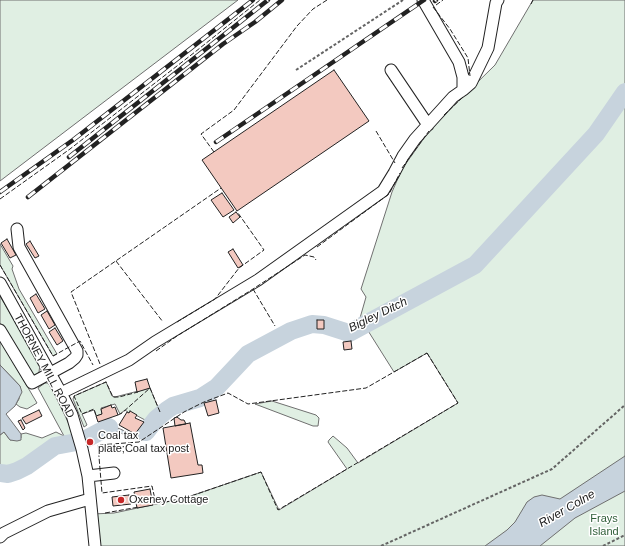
<!DOCTYPE html>
<html>
<head>
<meta charset="utf-8">
<style>
	body { margin:0 }
	canvas { display:block; background:#fff }
</style>
</head>
<body>
<canvas width="625" height="546"></canvas>
<script>
const context = document.querySelector('canvas').getContext('2d');
context.lineJoin = 'round';
function paint(path, color) {
  context.fillStyle = color;
  context.fill(path, 'evenodd');
}
function shape(rows) {
  const path = new Path2D();
  for (const r of rows) {
    path.moveTo(r[0], r[1]);
    for (let i = 2; i < r.length; i += 2) path.lineTo(r[i], r[i + 1]);
  }
  return path;
}
function stroke(path, color, width, dash) {
  context.strokeStyle = color;
  context.lineWidth = width;
  context.lineCap = dash ? 'butt' : 'round';
  context.setLineDash(dash || []);
  context.stroke(path);
}
function write(font, color, halo, rows, align = 'center') {
  context.font = font + ' Helvetica,sans-serif';
  context.lineWidth = 3;
  context.setLineDash([]);
  context.textBaseline = 'middle';
  context.strokeStyle = halo;
  context.fillStyle = color;
  for (const [text, x, y, turn = 0] of rows) {
    context.save();
    context.translate(x, y);
    context.rotate((+turn || 0) * Math.PI / 180);
    context.textAlign = isNaN(turn) ? turn : align;
    if (halo) context.strokeText(text, 0, 0);
    context.fillText(text, 0, 0);
    context.restore();
  }
}
const green = shape([
	[0,0,238,0,0,181,0,0],
	[533,0,625,0,625,546,97,546,93,514,114,513,185,498,261,472,279,510,347,469,328,442,329,440,333,436,347,448,358,463,458,403,427,353,394,372,360,318,366,297,361,289,392,192,402,169,432,127,495,65,533,0],
	[0,244,13,266,12,269,19,289,57,354,53,356,0,265,0,244],
	[0,296,40,364,39,372,35,376,32,375,0,323,0,296],
	[0,340,37,403,27,409,20,407,16,404,19,399,20,386,0,365,0,340],
	[106,382,112,396,115,397,150,388,160,412,154,415,142,433,135,434,145,420,130,412,129,413,125,410,120,414,115,404,101,408,102,414,96,416,94,410,82,414,87,425,84,427,73,399,74,396,106,382],
	[45,383,48,383,54,393,70,426,74,440,52,444,42,453,26,464,12,470,0,471,0,435,4,432,10,440,21,438,21,434,26,433,42,438,56,432,64,436,38,388,45,383],
	[272,401,316,415,319,418,318,426,313,426,255,404,272,401]
]);
paint(green, '#e0efe3');
stroke(green, '#6f6f6f', 1);
const water = shape([
	[0,365,20,386,22,392,15,406,6,414,21,434,21,440,17,441,10,440,4,432,0,435,0,365],
	[160,412,162,417,140,439,136,439,113,430,107,430,89,440,87,434,111,425,136,436,140,435,148,426,150,420,160,412],
	[625,456,625,491,575,518,540,546,485,546,507,530,515,522,527,502,534,497,542,495,560,499,625,456]
]);
paint(water, '#c7d3dd');
stroke(water, '#6f6f6f', 1);
stroke(shape([
	[146,432,156,419,167,410,173,406,200,398,217,387,248,354,291,331,312,324,324,325,349,333,475,265,596,134,625,92],
	[0,473,8,474,17,471,27,466,55,446,82,441,109,427]
]), '#c7d3dd', 18);
const building = shape([
	[334,70,369,121,237,211,202,160,334,70],
	[222,193,234,210,223,217,211,200,222,193],
	[236,212,240,217,233,223,229,217,236,212],
	[7,239,16,255,10,258,1,243,7,239],
	[30,241,39,256,35,258,26,244,30,241],
	[233,249,243,265,238,268,228,252,233,249],
	[36,294,45,309,38,313,30,298,36,294],
	[47,311,55,325,49,329,41,315,47,311],
	[317,320,324,320,324,329,317,329,317,320],
	[55,328,63,341,57,345,49,332,55,328],
	[351,341,352,349,344,350,343,342,351,341],
	[147,379,150,388,137,392,135,382,147,379],
	[216,400,219,413,208,416,204,403,216,400],
	[111,405,112,408,115,407,118,415,98,422,96,416,102,414,101,409,111,405],
	[39,410,42,416,26,424,22,418,39,410],
	[130,411,137,415,135,418,144,422,135,434,119,425,127,412,129,413,130,411],
	[177,417,181,420,184,420,186,424,175,426,174,418,177,417],
	[21,420,25,428,23,430,18,421,21,420],
	[190,423,198,465,202,465,203,473,171,478,163,428,190,423],
	[150,489,153,505,137,508,134,492,150,489],
	[129,495,131,504,113,506,112,497,129,495]
]);
paint(building, '#f3c9c0');
stroke(building, '#222', 1);
const minor = shape([
	[391,70,428,125],
	[463,90,471,83,488,48,496,3,498,0],
	[0,283,61,393,72,415,82,449,88,476,95,546],
	[0,330,32,383,69,363,75,358,77,355,77,351,19,247,17,229],
	[61,393,129,360,155,342,258,280,383,191,394,173,403,156,415,139,453,97,463,90,463,77,459,62,423,0],
	[88,476,114,473],
	[0,537,4,533,48,511,90,499]
]);
stroke(minor, '#222', 13);
stroke(shape([
	[296,70,403,0],
	[381,546,552,469,625,405],
	[603,546,625,535]
]), '#646464', 2, [3, 2]);
stroke(minor, '#fff', 11);
const rail = shape([
	[435,1,436,0],
	[216,142,424,0],
	[69,157,268,0],
	[0,192,73,140,253,0],
	[28,197,223,44,255,22,282,0]
]);
stroke(rail, '#222', 4.5);
stroke(rail, '#fff', 3, [9]);
stroke(shape([
	[531,4,533,0],
	[436,5,443,0],
	[433,7,450,29,468,58,470,76],
	[444,115,463,97],
	[376,131,395,163],
	[214,152,201,134,234,110,297,26,313,9,327,0],
	[402,168,429,131],
	[0,199,70,149,195,52,260,0],
	[317,247,389,194,400,173],
	[116,261,163,322],
	[0,265,53,356,80,341,93,365],
	[253,289,275,326],
	[177,322,215,299,239,268,264,250,238,213],
	[156,351,177,336,253,289,305,255,314,257,316,260],
	[427,353,458,403,278,510,261,472,185,498,156,504,152,486,102,493,98,445,139,442,184,412,204,402,228,393,248,404,366,388,427,353],
	[100,364,71,292,221,188],
	[150,388,160,412],
	[96,415,94,409,82,414,74,396,106,382,113,397,119,397,138,392],
	[118,415,122,413,150,388],
	[105,513,139,507]
]), '#222', 1, [5, 2]);
for (const [x, y, r, color] of [
	[90,442,4,"#c62828"],
	[121,500,4,"#c62828"]
]) {
  const dot = new Path2D();
  dot.arc(x, y, r, 0, 2 * Math.PI);
  context.fillStyle = color;
  context.fill(dot);
  stroke(dot, '#fff', 1.5);
}
write('11px', '#222', '#fff', [
	["THORNEY MILL ROAD",44,366,62]
]);
write('11px', '#222', '#fff', [
	["Coal tax",98,436],
	["plate;Coal tax post",98,449],
	["Oxeney Cottage",129,500]
], 'left');
write('11px', '#2f5e38', '#fff', [
	["Frays",604,519],
	["Island",604,532]
]);
write('italic 12px', '#222', '#fff', [
	["Bigley Ditch",378,315,-26],
	["River Colne",567,509,-30]
]);
</script>
</body>
</html>
